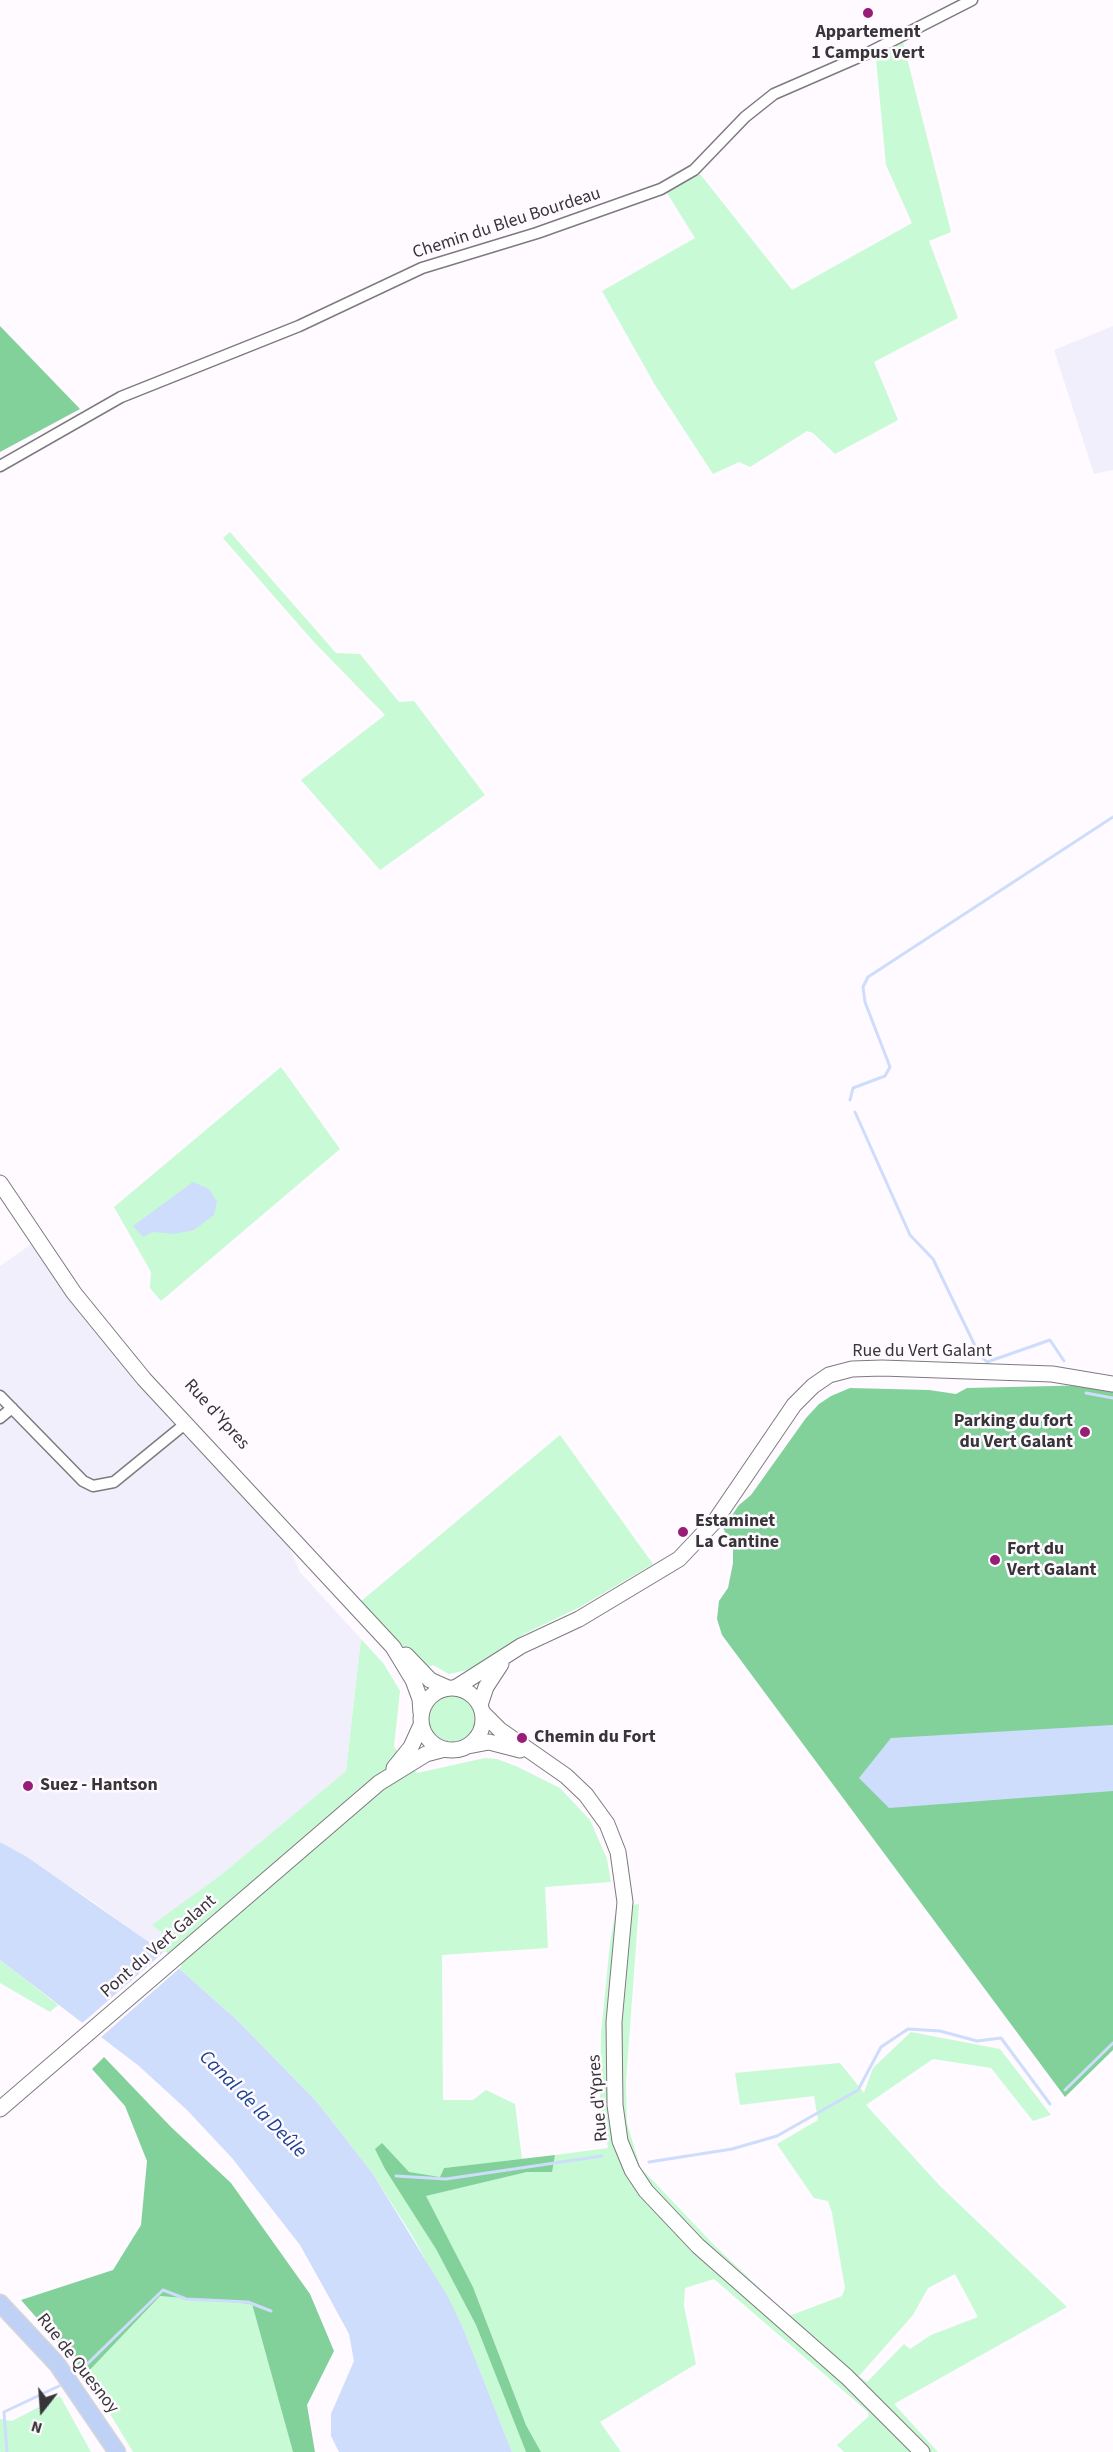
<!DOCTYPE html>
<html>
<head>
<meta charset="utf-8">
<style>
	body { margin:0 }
	#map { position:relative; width:1113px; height:2452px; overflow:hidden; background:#fefaff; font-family:"Source Sans 3",sans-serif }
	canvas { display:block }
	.north { position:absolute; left:12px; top:2380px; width:60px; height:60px; -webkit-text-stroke:4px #fefaff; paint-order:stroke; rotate:197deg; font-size:16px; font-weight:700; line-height:24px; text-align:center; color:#373537 }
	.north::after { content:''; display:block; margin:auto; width:21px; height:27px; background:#373537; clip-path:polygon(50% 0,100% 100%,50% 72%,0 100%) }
</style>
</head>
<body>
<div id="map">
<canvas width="1113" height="2452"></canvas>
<div class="north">N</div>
</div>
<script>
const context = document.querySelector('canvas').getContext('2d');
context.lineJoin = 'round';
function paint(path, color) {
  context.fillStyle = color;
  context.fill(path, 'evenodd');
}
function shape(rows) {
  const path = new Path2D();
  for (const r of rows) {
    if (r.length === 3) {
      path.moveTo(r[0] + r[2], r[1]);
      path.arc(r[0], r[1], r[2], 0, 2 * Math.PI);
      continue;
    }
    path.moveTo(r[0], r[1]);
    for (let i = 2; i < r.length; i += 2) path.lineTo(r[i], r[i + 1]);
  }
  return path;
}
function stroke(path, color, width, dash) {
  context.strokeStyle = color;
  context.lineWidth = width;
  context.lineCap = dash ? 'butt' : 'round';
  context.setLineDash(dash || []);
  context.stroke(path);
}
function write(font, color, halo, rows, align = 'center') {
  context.font = font + ' "Source Sans 3",sans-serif';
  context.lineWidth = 5;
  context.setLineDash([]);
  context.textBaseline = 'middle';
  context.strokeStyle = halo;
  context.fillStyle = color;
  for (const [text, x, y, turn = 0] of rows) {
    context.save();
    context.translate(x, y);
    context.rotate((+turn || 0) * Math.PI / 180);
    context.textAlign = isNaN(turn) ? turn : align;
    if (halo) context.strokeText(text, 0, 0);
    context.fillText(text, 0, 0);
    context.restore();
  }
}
paint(shape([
	[1113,326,1113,470,1094,474,1054,350],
	[33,1243,292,1546,290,1549,300,1572,361,1639,346,1771,222,1874,153,1925,170,1939,160,1951,92,1901,0,1842,0,1266]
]), '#f2effd');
paint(shape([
	[903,42,951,232,929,241,958,318,874,362,898,420,835,454,813,433,807,431,750,467,739,462,713,474,655,385,602,291,695,238,667,193,700,174,792,290,912,223,886,165,876,59],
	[230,532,336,653,360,654,399,702,414,701,485,795,380,870,301,780,385,715,313,641,223,538],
	[281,1067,340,1149,161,1301,150,1288,151,1272,114,1207],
	[560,1435,653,1564,580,1607,524,1634,477,1668,449,1674,433,1665,425,1669,360,1602],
	[361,1639,384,1664,400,1691,394,1747,417,1773,485,1758,497,1759,518,1767,560,1788,590,1820,607,1859,611,1882,545,1887,548,1948,442,1955,443,2100,473,2100,486,2090,515,2104,522,2159,444,2168,440,2177,409,2173,382,2144,376,2149,436,2249,476,2325,526,2452,512,2452,463,2328,413,2237,373,2174,317,2102,238,2021,160,1951,170,1939,152,1925,222,1874,346,1771],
	[452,1719,25],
	[639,1904,626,2082,627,2123,640,2167,714,2245,789,2316,842,2296,845,2288,832,2213,828,2201,814,2198,777,2144,818,2120,814,2096,740,2105,735,2073,840,2063,864,2093,873,2068,911,2032,1000,2049,1051,2115,1033,2121,991,2068,933,2059,866,2105,940,2186,1067,2307,894,2404,938,2452,844,2452,837,2445,869,2416,868,2412,714,2279,685,2288,684,2306,696,2364,600,2422,621,2452,541,2452,526,2425,473,2287,425,2196,527,2172,551,2172,555,2155,608,2148,600,2099,601,2034,610,1943,616,1908],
	[955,2274,978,2317,931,2335,910,2349,904,2344,867,2382,859,2376,913,2315,928,2288],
	[0,1960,58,2005,50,2012,0,1983],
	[160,2296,252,2304,293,2452,133,2452,86,2374],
	[60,2396,91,2452,0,2452,0,2419,12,2421]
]), '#c9fad6');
paint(shape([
	[0,326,80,409,0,452],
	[1096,1385,1113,1389,1113,2050,1065,2097,722,1635,717,1619,719,1601,728,1588,733,1563,733,1548,723,1528,739,1505,751,1495,806,1418,819,1404,831,1396,850,1388,929,1390,956,1394,967,1388],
	[104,2057,171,2127,231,2183,310,2294,334,2351,307,2405,315,2452,293,2452,252,2304,160,2296,86,2374,21,2300,113,2270,141,2225,147,2161,125,2106,92,2069],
	[382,2143,409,2172,440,2177,444,2168,555,2155,552,2172,527,2172,426,2196,473,2287,526,2425,541,2452,526,2452,476,2325,436,2249,385,2169,375,2149]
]), '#83d19a');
paint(shape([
	[193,1182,209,1189,217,1202,214,1215,194,1230,174,1234,153,1232,143,1237,133,1226],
	[1113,1725,1113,1791,889,1808,859,1778,891,1738],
	[0,1842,27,1857,153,1945,238,2021,317,2102,373,2174,448,2297,463,2328,512,2452,339,2452,331,2436,331,2414,354,2361,349,2334,324,2288,300,2245,232,2158,187,2110,139,2066,0,1960]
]), '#cdddfb');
paint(shape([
	[165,1951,182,1966,99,2039,80,2025]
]), '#fefaff');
stroke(shape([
	[850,1100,853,1088,885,1076,890,1067,865,1002,863,987,868,977,1113,817],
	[855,1112,910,1235,933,1259,979,1354,987,1362,1050,1340,1064,1361],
	[1086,1393,1113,1398],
	[1065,2090,1113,2043],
	[649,2162,732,2149,777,2136,858,2090,881,2047,908,2029,940,2031,977,2041,1001,2038,1050,2104],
	[396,2176,446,2179,602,2156],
	[78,2373,163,2290,186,2299,248,2302,271,2311],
	[7,2452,4,2412,59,2386]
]), '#cdddfb', 3);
const minor = shape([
	[0,466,121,397,299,326,422,268,537,233,661,189,694,170,745,117,774,94,866,54,972,0],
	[0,1396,83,1481,93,1486,114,1482,185,1424],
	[0,1418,12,1408]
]);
const secondary = shape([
	[0,1183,74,1293,144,1379,393,1647,413,1680,420,1699,421,1713],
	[406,1655,430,1680,448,1688],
	[452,1719,31],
	[455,1688,521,1646,579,1619,679,1559,715,1521,794,1405,813,1386,829,1375,852,1369,882,1368,1052,1374,1113,1384],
	[480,1705,486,1687,501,1664],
	[483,1713,500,1730,566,1776,586,1795,607,1824,618,1852,625,1902,614,2022,615,2105,620,2141,632,2170,646,2191,698,2246,847,2377,922,2452],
	[468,1746,489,1742,520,1750],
	[394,1768,411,1747,421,1725],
	[0,2109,379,1783,426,1754,445,1749]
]);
const primary = shape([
	[0,2303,57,2364,117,2452]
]);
stroke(minor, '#7e7a7e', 13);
stroke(secondary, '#7e7a7e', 17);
stroke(primary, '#d7d7d7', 19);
stroke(minor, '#fff', 10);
stroke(secondary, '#fff', 15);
stroke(primary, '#bfd1f5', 16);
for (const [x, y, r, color] of [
	[868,13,6,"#971d77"],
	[1085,1432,6,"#971d77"],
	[683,1532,6,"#971d77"],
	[995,1560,6,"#971d77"],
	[522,1738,6,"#971d77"],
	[28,1786,6,"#971d77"]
]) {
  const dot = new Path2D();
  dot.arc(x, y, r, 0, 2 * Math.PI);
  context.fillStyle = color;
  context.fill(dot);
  stroke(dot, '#fefaff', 2);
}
write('bold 18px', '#373537', '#fefaff', [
	["Appartement",868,33,"center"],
	["1 Campus vert",868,54,"center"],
	["Parking du fort",1073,1422,"right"],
	["du Vert Galant",1073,1443,"right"],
	["Estaminet",695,1522],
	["La Cantine",695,1543],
	["Fort du",1007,1550],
	["Vert Galant",1007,1571],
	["Chemin du Fort",534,1738],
	["Suez - Hantson",40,1786]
], 'left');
write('18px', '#373537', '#fefaff', [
	["Chemin du Bleu Bourdeau",507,224,-18],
	["Rue du Vert Galant",922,1352],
	["Rue d'Ypres",216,1415,48],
	["Pont du Vert Galant",159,1947,-41],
	["Rue d'Ypres",599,2098,-95],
	["Rue de Quesnoy",77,2364,52]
]);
write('italic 20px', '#1a4292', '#fefaff', [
	["Canal de la Deûle",252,2105,45]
]);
</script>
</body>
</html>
